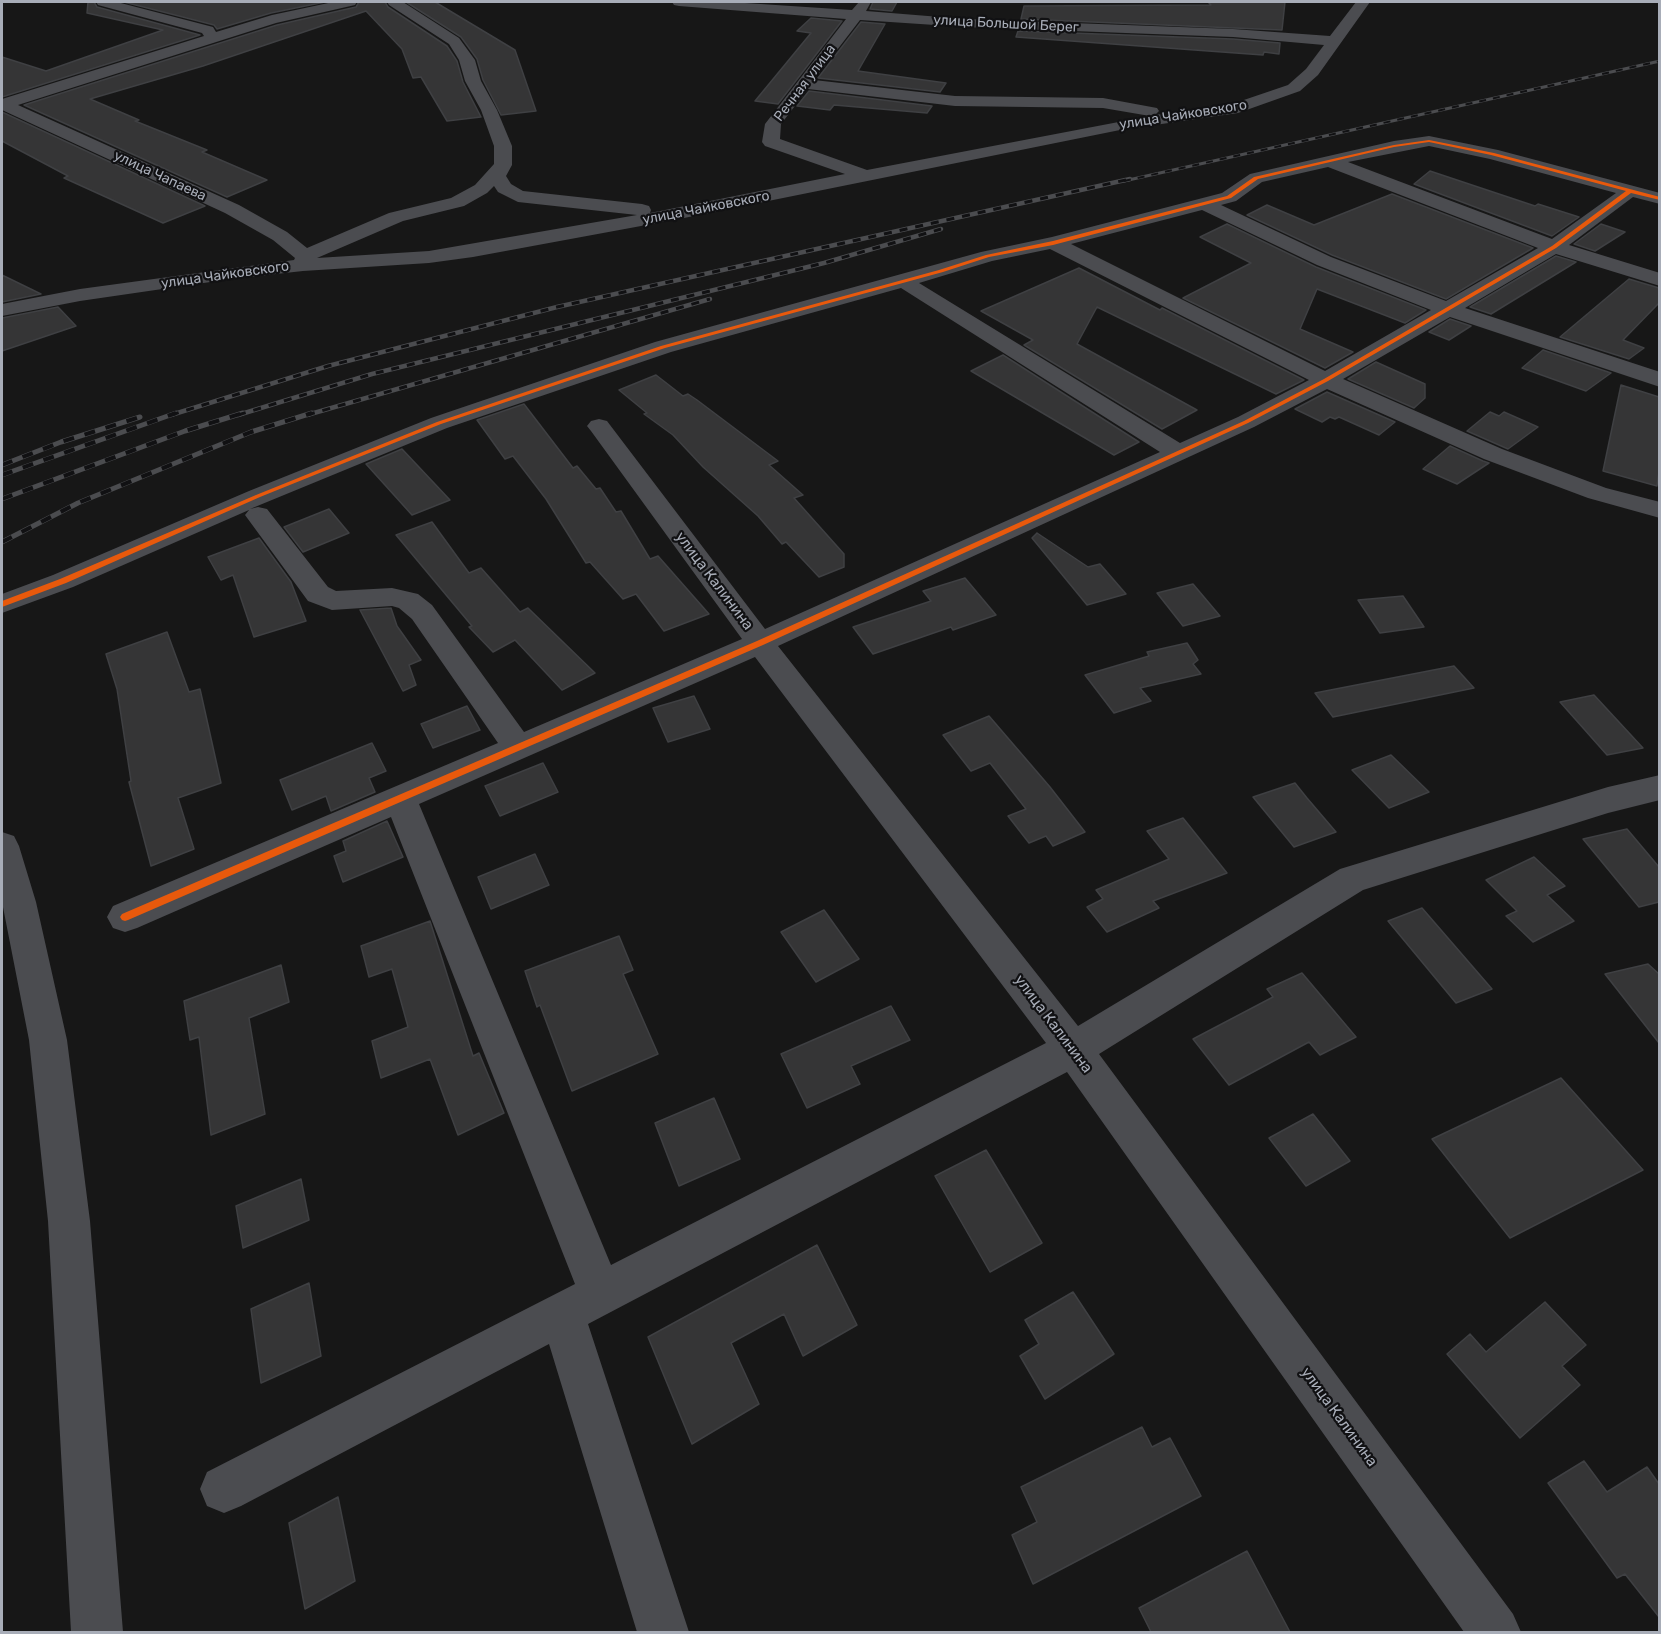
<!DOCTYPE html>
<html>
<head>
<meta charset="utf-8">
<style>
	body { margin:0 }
	#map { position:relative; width:1661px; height:1634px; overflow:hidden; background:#171717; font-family:Rubik,sans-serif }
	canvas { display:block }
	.frame { position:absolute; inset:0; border:3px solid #a8adb8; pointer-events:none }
</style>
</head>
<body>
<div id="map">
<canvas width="1661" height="1634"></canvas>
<div class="frame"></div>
</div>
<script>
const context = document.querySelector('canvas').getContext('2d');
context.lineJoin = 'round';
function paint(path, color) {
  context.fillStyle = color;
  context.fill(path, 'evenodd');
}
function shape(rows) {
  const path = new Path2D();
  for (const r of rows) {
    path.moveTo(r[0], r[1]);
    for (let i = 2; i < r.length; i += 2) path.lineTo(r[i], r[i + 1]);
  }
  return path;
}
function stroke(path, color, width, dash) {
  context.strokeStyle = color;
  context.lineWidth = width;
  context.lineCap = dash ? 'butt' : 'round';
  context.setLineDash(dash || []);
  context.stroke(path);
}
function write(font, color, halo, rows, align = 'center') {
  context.font = font + ' Rubik,sans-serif';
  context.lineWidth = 4.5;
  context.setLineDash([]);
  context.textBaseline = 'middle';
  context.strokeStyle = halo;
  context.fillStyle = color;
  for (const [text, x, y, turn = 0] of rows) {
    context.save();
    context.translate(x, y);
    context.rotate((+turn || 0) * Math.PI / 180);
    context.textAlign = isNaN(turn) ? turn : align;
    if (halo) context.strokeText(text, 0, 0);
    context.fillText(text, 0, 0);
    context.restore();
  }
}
const building = shape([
	[88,2,94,2,97,7,200,35,2,97,2,57,46,71,163,30,87,13,88,2],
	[124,2,325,2,271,13,217,29,214,25,124,2],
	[359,2,385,2,388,7,447,46,457,61,463,82,481,117,447,121,421,77,413,78,402,49,366,11,203,66,90,99,139,120,135,121,207,150,202,152,267,180,227,197,24,105,277,25,356,7,359,2],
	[406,2,435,2,515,50,536,111,501,115,483,80,477,59,461,37,406,2],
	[873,2,897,2,892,11,870,9,873,2],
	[1208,2,1285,2,1282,30,1021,19,1024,6,1211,5,1208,2],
	[811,18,842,21,778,104,755,101,811,33,797,31,811,18],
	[861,22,885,24,858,71,946,83,940,92,818,78,861,22],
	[1018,31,1233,39,1280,43,1279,54,1264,52,1263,55,1016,37,1018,31],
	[809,91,932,106,927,113,834,105,830,110,797,106,809,91],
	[2,112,205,206,163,223,64,178,68,176,2,141,2,112],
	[1430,171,1535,206,1538,204,1579,217,1552,236,1414,184,1430,171],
	[1392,194,1533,248,1446,299,1332,255,1247,215,1267,205,1314,225,1392,194],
	[1227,224,1316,267,1426,310,1405,323,1317,289,1300,329,1353,352,1325,368,1183,298,1251,263,1200,237,1227,224],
	[1601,224,1625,232,1595,251,1574,244,1601,224],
	[1556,256,1576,262,1491,314,1470,307,1556,256],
	[1079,268,1160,310,1162,308,1304,380,1276,394,1097,307,1077,344,1197,410,1162,429,1024,345,1033,340,981,311,1079,268],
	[2,275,41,294,2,302,2,275],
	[1629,279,1659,288,1659,303,1623,340,1644,348,1629,359,1560,337,1629,279],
	[58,307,76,326,2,351,2,318,58,307],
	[1450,319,1471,326,1449,340,1429,332,1450,319],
	[1543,350,1611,373,1586,391,1522,368,1543,350],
	[1003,355,1139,442,1114,455,971,371,1003,355],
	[1376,362,1425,384,1425,398,1414,408,1348,379,1376,362],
	[656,375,683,396,688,394,697,400,778,461,769,465,803,495,794,498,844,554,844,567,819,577,786,542,782,544,758,516,703,467,673,435,644,414,647,413,619,390,656,375],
	[1621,385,1659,397,1659,471,1657,486,1603,471,1621,385],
	[1327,392,1395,422,1379,435,1339,417,1335,419,1330,417,1322,422,1295,409,1327,392],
	[524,404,573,468,577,466,596,489,600,488,616,512,621,511,650,559,658,556,709,614,664,631,636,594,623,599,590,562,586,563,546,499,513,456,505,459,477,420,524,404],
	[1490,412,1499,416,1504,412,1538,427,1508,449,1467,431,1490,412],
	[1450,446,1483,461,1489,463,1457,484,1423,469,1450,446],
	[402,449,450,500,412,515,366,464,402,449],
	[329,509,349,533,303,552,284,527,329,509],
	[432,522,469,573,481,568,520,612,528,608,595,673,562,690,515,640,493,652,469,627,472,626,396,535,432,522],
	[1037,533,1088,567,1100,564,1126,594,1087,605,1032,538,1037,533],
	[259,538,291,582,306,621,254,637,233,575,221,580,208,557,259,538],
	[965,578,996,615,953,630,951,627,873,654,853,627,931,601,923,591,965,578],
	[1193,584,1220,616,1183,626,1157,593,1193,584],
	[1403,596,1424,627,1380,633,1358,600,1403,596],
	[391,608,397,626,421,660,409,665,416,685,403,691,360,610,391,608],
	[167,632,189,692,200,689,221,783,178,798,194,849,151,866,129,782,131,781,117,689,106,654,167,632],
	[1187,643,1198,660,1193,664,1201,674,1140,688,1151,701,1114,713,1085,675,1149,656,1147,652,1187,643],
	[1454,666,1474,688,1333,717,1315,693,1454,666],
	[1594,695,1643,748,1607,755,1560,702,1594,695],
	[694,696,710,729,668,742,653,708,694,696],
	[467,706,480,730,433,748,421,724,467,706],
	[989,716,1050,787,1085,832,1053,846,1046,836,1029,843,1008,816,1026,809,990,763,971,771,943,735,989,716],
	[372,743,386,771,369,778,375,792,331,811,326,796,292,810,280,780,372,743],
	[1391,755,1429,792,1389,808,1352,770,1391,755],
	[543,763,558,792,500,816,485,786,543,763],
	[1295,783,1307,798,1336,832,1294,847,1253,797,1295,783],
	[1183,818,1227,873,1153,901,1159,908,1107,932,1087,907,1103,899,1096,890,1169,859,1147,831,1183,818],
	[387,821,403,857,343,882,334,856,346,851,343,841,387,821],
	[1627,829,1659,867,1659,902,1639,907,1583,839,1627,829],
	[535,854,549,885,491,909,478,877,535,854],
	[1534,857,1565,886,1547,895,1574,921,1533,942,1506,916,1517,911,1486,880,1534,857],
	[1422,908,1492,989,1456,1003,1388,921,1422,908],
	[824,910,859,959,816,982,781,932,824,910],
	[430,921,473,1056,479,1053,504,1113,458,1135,430,1059,381,1078,372,1041,408,1027,392,969,369,977,361,946,430,921],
	[619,936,633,970,623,974,658,1054,572,1091,540,1005,537,1007,525,971,619,936],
	[1648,964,1659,974,1659,1043,1605,974,1648,964],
	[281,965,289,1002,249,1018,265,1114,211,1135,199,1037,190,1040,184,1001,281,965],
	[1302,973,1356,1037,1320,1055,1309,1042,1229,1085,1193,1039,1273,997,1267,989,1302,973],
	[891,1006,910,1040,851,1066,860,1084,807,1108,781,1054,891,1006],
	[1561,1078,1643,1170,1510,1238,1432,1139,1561,1078],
	[714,1098,740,1159,679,1186,655,1123,714,1098],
	[1313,1114,1350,1161,1306,1186,1269,1138,1313,1114],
	[986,1150,1042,1243,990,1272,935,1176,986,1150],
	[301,1179,309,1220,243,1248,236,1206,301,1179],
	[817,1245,857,1325,803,1356,784,1314,731,1343,759,1404,692,1444,648,1337,817,1245],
	[309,1283,321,1356,261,1383,251,1309,309,1283],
	[1073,1292,1114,1354,1045,1399,1020,1356,1039,1344,1025,1320,1073,1292],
	[1545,1302,1586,1345,1562,1366,1580,1385,1520,1438,1447,1354,1470,1334,1486,1352,1545,1302],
	[1142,1427,1152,1447,1170,1438,1201,1496,1033,1584,1012,1535,1037,1522,1021,1487,1142,1427],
	[1584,1461,1607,1492,1647,1467,1659,1484,1659,1617,1625,1574,1617,1578,1548,1483,1584,1461],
	[338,1497,355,1581,305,1609,289,1523,338,1497],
	[1247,1551,1290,1632,1151,1632,1139,1608,1247,1551]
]);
paint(building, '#353536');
stroke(building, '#3f4043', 1.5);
paint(shape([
	[96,2,117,2,213,27,216,32,272,15,333,2,357,2,355,5,276,23,18,105,239,205,287,232,307,248,389,213,451,198,475,185,494,164,494,146,481,110,465,81,459,60,449,44,389,5,387,2,403,2,459,38,475,60,481,81,497,110,512,146,512,165,506,176,511,184,523,191,642,204,649,206,651,210,650,213,845,174,765,146,762,142,765,124,846,19,679,6,674,5,672,2,730,2,852,10,859,2,871,2,866,11,965,19,1233,29,1330,36,1356,2,1370,2,1318,75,1300,91,1238,113,1120,130,679,219,473,257,429,263,303,271,231,279,80,301,2,316,2,304,80,289,294,260,295,258,273,240,225,213,2,110,2,99,204,36,202,33,98,5,96,2],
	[860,20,965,27,1233,37,1324,45,1306,69,1288,85,1235,103,1155,115,1159,111,1157,108,1103,98,955,96,814,80,860,20],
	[808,89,955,106,1103,108,1150,116,867,170,780,139,781,124,808,89],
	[494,186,498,192,518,202,637,215,429,251,317,258,403,221,464,206,487,193,494,186],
	[1429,136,1498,150,1660,193,1660,204,1633,197,1569,245,1660,273,1660,286,1556,254,1465,308,1660,372,1660,387,1450,317,1343,379,1502,449,1606,488,1660,502,1660,518,1588,498,1484,459,1327,389,1254,427,778,646,1078,1026,1340,869,1608,787,1660,775,1660,800,1608,813,1363,890,1099,1054,1513,1614,1521,1632,1464,1632,1067,1072,588,1324,689,1632,637,1632,549,1344,241,1506,224,1513,207,1506,200,1489,207,1472,575,1284,391,817,137,928,125,932,113,928,107,917,113,906,498,743,412,619,399,608,392,606,332,610,308,601,245,515,249,510,73,587,2,613,2,594,53,575,249,491,431,418,655,342,981,252,1052,237,1222,193,1250,174,1394,141,1429,136],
	[1429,146,1490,159,1616,193,1552,239,1348,162,1429,146],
	[1328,167,1538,248,1446,301,1331,257,1221,205,1236,201,1262,182,1328,167],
	[1202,210,1317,265,1431,310,1325,371,1071,244,1202,210],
	[1050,249,1309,380,1238,417,1180,443,919,283,992,261,1050,249],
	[901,288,1160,452,765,629,607,421,599,419,591,421,587,426,591,431,742,639,524,732,432,605,418,594,392,588,336,591,328,587,267,509,258,507,250,509,447,428,671,352,901,288],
	[755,657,1046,1043,611,1265,419,804,755,657],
	[2,832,14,836,19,846,36,902,67,1040,90,1221,123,1632,71,1632,48,1221,29,1040,2,902,2,832]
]), '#4b4c50');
const railFar2 = shape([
	[1124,181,1660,61]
]);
const railFar1 = shape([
	[171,415,328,366,557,307,1130,179],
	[238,415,372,374,824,263,941,229],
	[307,415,710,299]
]);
const rail = shape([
	[2,465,61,442,140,417],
	[2,475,176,413],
	[2,499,185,431,243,413],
	[2,542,78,503,251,432,312,413]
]);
stroke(railFar2, '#4b4c4f', 3);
stroke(railFar1, '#4b4c4f', 4.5);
stroke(rail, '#4b4c4f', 5);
stroke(railFar2, '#111113', 2, [7]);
stroke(railFar1, '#111113', 3, [8]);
stroke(rail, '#111113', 4, [11]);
paint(shape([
	[1429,140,1494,153,1660,197,1660,200,1631,193,1556,248,1328,381,1248,423,763,645,128,920,125,921,122,920,120,917,122,914,757,641,1244,421,1324,379,1552,246,1626,191,1491,155,1429,142,1394,147,1258,179,1231,198,1053,245,989,257,943,272,665,348,441,424,260,497,66,583,2,607,2,601,60,579,256,495,437,422,661,346,939,270,986,255,1053,241,1227,196,1254,177,1394,145,1429,140]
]), '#e8590c');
write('14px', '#a8adb8', '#111113', [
	["улица Большой Берег",1006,24,3],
	["Речная улица",805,83,-53],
	["улица Чайковского",1183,115,-9],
	["улица Чапаева",160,176,25],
	["улица Чайковского",706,208,-11],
	["улица Чайковского",225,275,-8]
]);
write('15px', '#a8adb8', '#111113', [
	["улица Калинина",714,581,53],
	["улица Калинина",1053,1024,53],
	["улица Калинина",1339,1417,54]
]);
</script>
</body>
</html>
